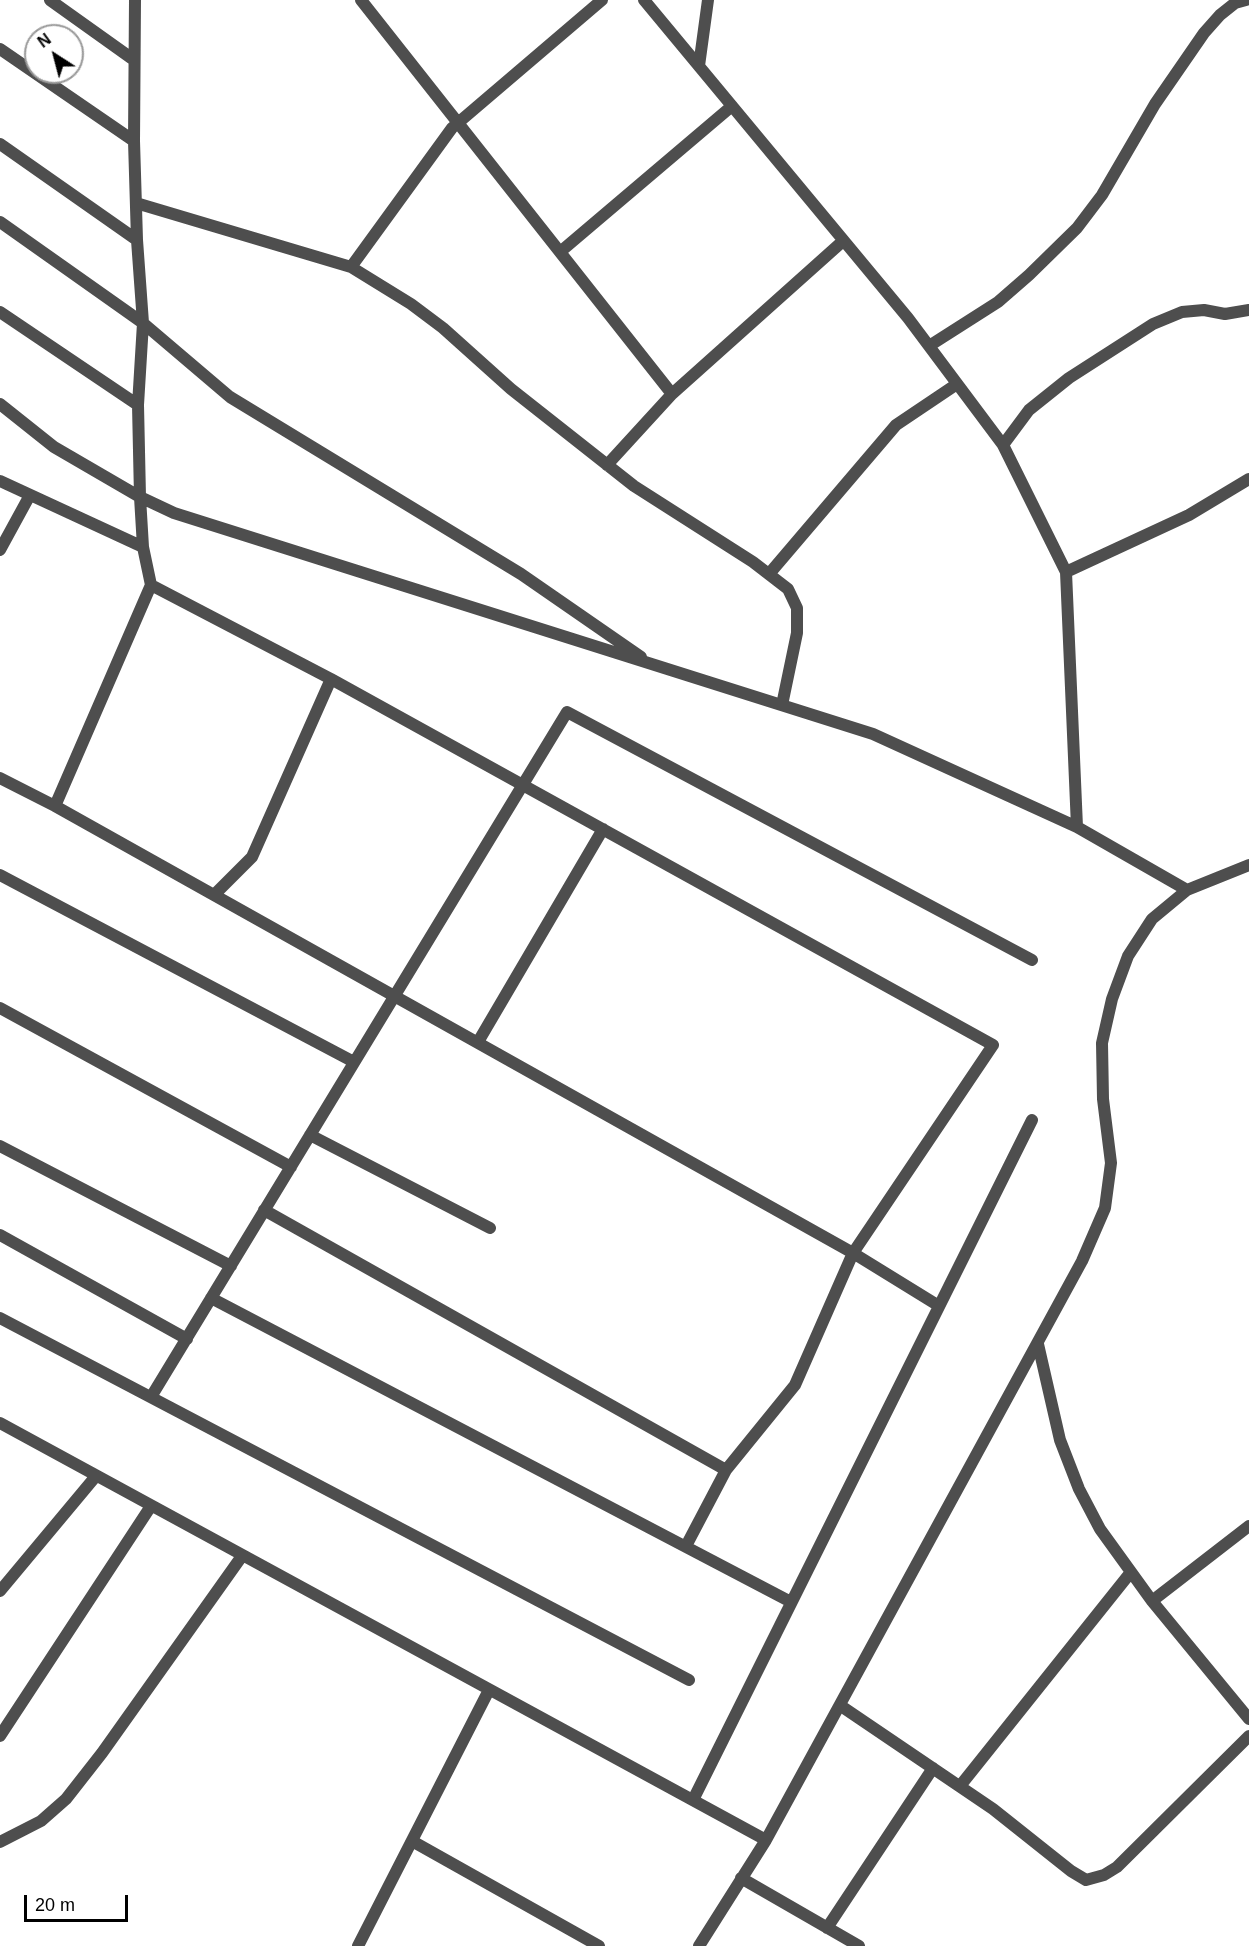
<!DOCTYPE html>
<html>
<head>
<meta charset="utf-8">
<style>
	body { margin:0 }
	#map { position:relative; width:1249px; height:1946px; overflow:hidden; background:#fff; font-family:Arial,sans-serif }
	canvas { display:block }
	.north { position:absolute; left:24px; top:24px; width:60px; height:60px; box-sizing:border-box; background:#fff; border:2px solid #999; border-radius:50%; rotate:324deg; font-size:16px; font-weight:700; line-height:24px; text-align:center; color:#000 }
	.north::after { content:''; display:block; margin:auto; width:21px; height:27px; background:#000; clip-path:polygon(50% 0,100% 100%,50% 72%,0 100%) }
	.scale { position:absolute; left:24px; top:1895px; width:104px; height:27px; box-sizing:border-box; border:3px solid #000; border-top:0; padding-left:8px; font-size:18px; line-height:21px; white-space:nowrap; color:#000; -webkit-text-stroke:4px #fff; paint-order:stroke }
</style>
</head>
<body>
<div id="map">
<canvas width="1249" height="1946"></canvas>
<div class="north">N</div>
<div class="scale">20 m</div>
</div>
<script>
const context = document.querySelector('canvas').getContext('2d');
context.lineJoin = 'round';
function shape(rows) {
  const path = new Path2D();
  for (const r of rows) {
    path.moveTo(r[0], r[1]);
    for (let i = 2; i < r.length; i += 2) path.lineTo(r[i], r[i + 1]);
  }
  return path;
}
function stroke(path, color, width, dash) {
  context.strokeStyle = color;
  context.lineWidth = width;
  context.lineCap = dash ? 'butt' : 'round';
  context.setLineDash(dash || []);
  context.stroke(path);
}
stroke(shape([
	[50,0,134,60],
	[135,0,134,141,137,240,143,323,138,405,140,497,143,547,151,585,55,806,853,1253,939,1306],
	[361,0,672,394],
	[644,0,908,318,1003,445,1066,572,1077,827,1187,890,1249,865],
	[0,49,134,141],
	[699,66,708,0],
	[0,144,137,240],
	[136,203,351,267,411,304,443,328,511,389,634,486,753,562,788,589,797,608,797,633,782,705],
	[0,222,143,323,230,397,521,574,641,657],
	[560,252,732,106],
	[351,267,452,128,602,0],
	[0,312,138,405],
	[929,346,998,302,1029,275,1077,228,1102,195,1155,104,1204,33,1220,15,1235,3,1246,0],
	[0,404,54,447,140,497,174,513,873,734,1077,827],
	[1003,445,1029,410,1069,378,1153,324,1182,312,1204,310,1225,314,1249,310],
	[607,465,672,394,843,241],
	[0,481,143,547],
	[0,550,30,495],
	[1066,572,1189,515,1249,479],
	[769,574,896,425,957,384],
	[151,585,331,679,993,1045,853,1253,795,1385,726,1470,686,1546],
	[0,778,55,806],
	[0,875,354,1062],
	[214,895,252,857,331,679],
	[0,1008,291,1167],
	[478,1042,603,829],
	[310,1135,490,1228],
	[0,1146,231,1266],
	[264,1210,726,1470],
	[0,1235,187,1339],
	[211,1298,791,1602],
	[0,1318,689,1680],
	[1038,1344,1060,1440,1079,1489,1100,1529,1152,1601,1249,1719],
	[151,1397,567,712,1032,960],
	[0,1423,766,1840],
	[0,1591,96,1476],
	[1152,1601,1249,1526],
	[841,1706,993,1809,1071,1871,1086,1880,1104,1875,1117,1867,1249,1736],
	[0,1736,151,1506],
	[960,1786,1131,1572],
	[693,1800,1032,1120],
	[412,1841,599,1946],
	[0,1842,41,1821,66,1799,102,1753,242,1556],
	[741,1878,859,1946],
	[827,1928,933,1768],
	[358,1946,489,1690],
	[699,1946,766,1840,1082,1261,1105,1208,1111,1163,1103,1099,1102,1043,1112,999,1128,956,1152,919,1187,890]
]), '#4e4e4e', 12);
</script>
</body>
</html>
